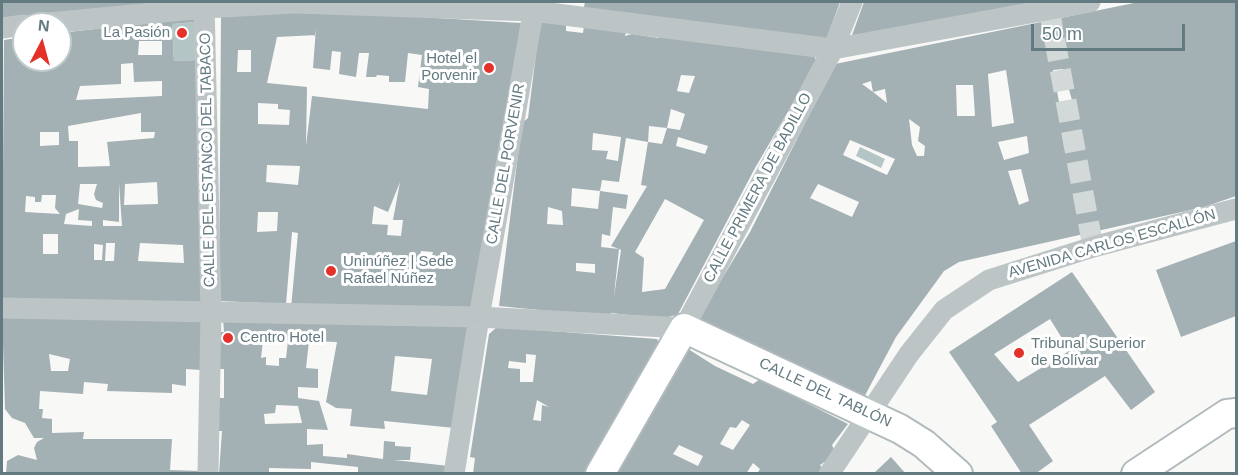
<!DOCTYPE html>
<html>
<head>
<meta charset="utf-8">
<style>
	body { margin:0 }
	#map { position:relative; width:1238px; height:475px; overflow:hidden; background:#f8f8f6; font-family:Helvetica,sans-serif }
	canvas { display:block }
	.frame { position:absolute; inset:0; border:3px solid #637a81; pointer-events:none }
	.north { position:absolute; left:12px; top:12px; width:60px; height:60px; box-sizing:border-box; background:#fff; border:2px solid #c1cacd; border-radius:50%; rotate:6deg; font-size:16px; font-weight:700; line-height:24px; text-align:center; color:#637a81 }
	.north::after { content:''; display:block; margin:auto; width:21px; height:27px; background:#e4312a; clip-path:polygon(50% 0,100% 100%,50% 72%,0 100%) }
	.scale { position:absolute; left:1031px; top:24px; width:154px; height:27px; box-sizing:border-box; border:3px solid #637a81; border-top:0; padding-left:8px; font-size:18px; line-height:21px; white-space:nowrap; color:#637a81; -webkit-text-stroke:4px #fff; paint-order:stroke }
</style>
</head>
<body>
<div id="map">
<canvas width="1238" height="475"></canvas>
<div class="frame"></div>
<div class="north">N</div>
<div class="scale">50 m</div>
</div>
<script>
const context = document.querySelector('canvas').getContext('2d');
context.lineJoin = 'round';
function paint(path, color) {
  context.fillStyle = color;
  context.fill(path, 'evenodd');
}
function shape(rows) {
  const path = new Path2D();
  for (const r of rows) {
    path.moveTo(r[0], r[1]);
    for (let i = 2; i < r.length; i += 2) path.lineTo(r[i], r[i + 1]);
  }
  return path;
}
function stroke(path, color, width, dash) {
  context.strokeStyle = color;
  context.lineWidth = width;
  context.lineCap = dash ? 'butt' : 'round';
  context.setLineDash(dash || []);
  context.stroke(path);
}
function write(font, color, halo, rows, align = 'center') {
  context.font = font + ' Helvetica,sans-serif';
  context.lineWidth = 6;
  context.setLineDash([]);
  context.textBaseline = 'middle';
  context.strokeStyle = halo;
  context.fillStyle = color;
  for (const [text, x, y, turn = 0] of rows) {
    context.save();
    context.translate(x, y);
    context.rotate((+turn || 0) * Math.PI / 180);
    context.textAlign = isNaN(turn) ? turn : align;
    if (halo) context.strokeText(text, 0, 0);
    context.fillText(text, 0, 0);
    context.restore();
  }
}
paint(shape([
	[196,22,198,60,174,61,172,24],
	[860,147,885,159,881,168,856,156]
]), '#b4c5c6');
paint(shape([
	[2,2,172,2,2,23],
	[585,2,840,2,825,43,583,12],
	[864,2,1045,2,851,38],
	[1139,2,1236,2,1236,196,1204,207,959,262,944,271,896,337,862,401,693,327,750,232,835,64],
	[1063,69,1072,100,1059,102,1053,70],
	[1006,70,1014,123,992,127,988,74],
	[871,81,873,92,862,84],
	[956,85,973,85,975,116,957,116],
	[885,89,887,103,873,92],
	[909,119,920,127,918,141,925,146,924,156,917,156,912,145],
	[1027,136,1029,153,1004,160,998,142],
	[850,140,895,159,887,175,843,155],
	[1021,169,1029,201,1019,205,1008,171],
	[818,184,859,202,852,217,810,198],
	[277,11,353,13,521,23,474,313,291,308,298,233,292,232,286,304,219,301,221,17],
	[316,28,313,68,330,70,332,51,341,52,339,74,356,77,359,53,369,53,366,77,376,77,377,75,389,76,389,82,405,82,408,53,422,55,418,87,429,89,428,109,312,96,306,146,307,87,267,83,277,37,316,35],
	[238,50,251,50,251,72,237,72],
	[258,103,278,104,278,109,290,110,289,125,258,124],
	[267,165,300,166,298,185,266,182],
	[400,182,393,220,403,220,401,236,387,235,388,225,372,224,374,206,388,212],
	[258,212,278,212,277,231,257,232],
	[421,251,433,252,429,269,418,266],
	[200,17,206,305,2,300,4,40,24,37,24,60,60,60,60,33],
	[196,22,198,60,174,61,172,24],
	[139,41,162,41,162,55,138,55],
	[133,63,134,82,162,81,162,96,76,100,80,86,121,84,121,64],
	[141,113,141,132,155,132,154,138,107,142,110,166,78,167,78,141,69,141,68,126],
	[40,132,59,132,59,145,40,146],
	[157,182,158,204,124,205,125,184],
	[119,183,122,226,103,226,103,220,119,222],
	[80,184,97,184,94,194,96,200,103,203,102,208,78,204],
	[42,195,56,195,55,208,60,214,25,212,26,196,35,197,35,202,41,202],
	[79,209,78,220,92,221,92,226,64,224,66,214],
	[43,234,58,234,58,254,43,254],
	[106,243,115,243,114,261,105,261],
	[140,243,183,245,184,263,138,261],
	[94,244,103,245,102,260,94,260],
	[540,22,566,25,566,31,583,33,584,26,626,31,625,36,632,34,659,38,659,33,812,51,817,62,755,168,678,314,663,319,611,313,608,317,499,306,522,123,528,118],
	[681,75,695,76,689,93,677,91],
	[671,109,685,114,680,130,667,128,662,144,648,142,649,126,667,128],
	[593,133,621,137,618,161,606,159,608,151,592,150],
	[678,137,708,146,705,154,676,146],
	[626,138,648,142,641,185,647,186,611,246,619,249,601,247,602,234,610,236,613,207,626,209,628,195,600,191,602,180,619,182],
	[572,188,600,191,598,209,571,206],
	[665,199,704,220,665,289,642,292,644,258,635,252],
	[548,207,562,211,563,225,547,224],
	[619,249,621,250,614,296,614,295],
	[576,263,595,264,595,273,576,271],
	[1236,241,1236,316,1181,337,1156,270],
	[1072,272,1155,392,1131,410,1105,376,1029,425,1053,461,1035,474,1022,474,991,426,997,422,949,352],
	[1050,319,1065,343,1081,336,1084,342,1018,382,994,354],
	[2,312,195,319,203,323,201,370,186,369,186,386,172,384,172,393,107,391,108,384,84,382,83,394,40,391,39,409,43,409,42,418,52,419,52,433,84,432,83,439,172,439,170,470,200,471,200,474,6,474,7,461,18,455,37,460,34,448,37,442,44,438,34,438,25,423,12,418,5,409],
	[49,354,70,359,68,371,51,371],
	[223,318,471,325,455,428,384,421,385,429,350,426,352,409,336,408,326,402,337,342,309,341,306,368,318,369,318,388,298,387,298,398,319,401,328,430,307,429,307,445,323,444,323,456,347,458,347,454,383,459,384,441,395,442,395,446,411,447,410,460,394,460,449,466,448,474,358,474,358,467,311,462,311,469,269,468,269,474,219,474,222,431,216,431,218,398,224,398,224,369,217,369,218,332,224,332],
	[263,340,288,341,286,358,279,358,279,366,266,365,266,357,261,358],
	[395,356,432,359,427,395,391,391],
	[276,405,298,406,302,423,265,424,264,414,275,413],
	[497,327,657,339,662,350,590,474,473,474,475,458,470,457,489,334],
	[526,354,536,355,533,382,520,382,520,369,508,368,509,361,526,363],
	[537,400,549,407,542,405,541,421,533,420],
	[685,347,715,366,753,384,760,379,848,424,832,445,836,454,820,465,823,470,820,474,757,474,760,469,753,463,746,474,602,474],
	[742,420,750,425,733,450,720,444,730,427,736,428],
	[679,445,703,456,698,466,673,454],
	[891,457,906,474,873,474]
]), '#a3b0b4');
stroke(shape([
	[1049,9,1093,247]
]), '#d3d8d9', 21, [21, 10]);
const secondary = shape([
	[600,474,684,328,900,429,924,444,958,474],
	[1136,474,1227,414,1236,413]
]);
stroke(secondary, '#b1babd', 32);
stroke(shape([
	[204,2,211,312,208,474],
	[39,24,204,8,295,3,533,11,833,49,1090,2],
	[2,28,24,25],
	[2,308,479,317,684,328,833,49,852,2],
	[454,474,479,317,535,2],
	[829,474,909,354,944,310,989,280,1093,247,1236,209]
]), '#bcc4c6', 21);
stroke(secondary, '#fff', 28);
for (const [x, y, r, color] of [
	[182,33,6,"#e4312a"],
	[489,68,6,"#e4312a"],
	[331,271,6,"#e4312a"],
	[228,338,6,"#e4312a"],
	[1019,353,6,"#e4312a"]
]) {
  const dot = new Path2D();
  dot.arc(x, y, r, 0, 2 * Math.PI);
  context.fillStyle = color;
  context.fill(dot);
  stroke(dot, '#fff', 2);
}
write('15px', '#637a81', '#fff', [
	["La Pasión",170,33,"right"],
	["Hotel el",477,59,"right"],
	["Porvenir",477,76,"right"],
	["Uninúñez | Sede",343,262],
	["Rafael Núñez",343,279],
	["Centro Hotel",240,338],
	["Tribunal Superior",1031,344],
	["de Bolívar",1031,361]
], 'left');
write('15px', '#637a81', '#fff', [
	["CALLE DEL ESTANCO DEL TABACO",208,160,-91],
	["CALLE DEL PORVENIR",506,164,-80],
	["CALLE PRIMERA DE BADILLO",758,188,-62],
	["AVENIDA CARLOS ESCALLÓN",1112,244,-16],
	["CALLE DEL TABLÓN",825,393,25]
]);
</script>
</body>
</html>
